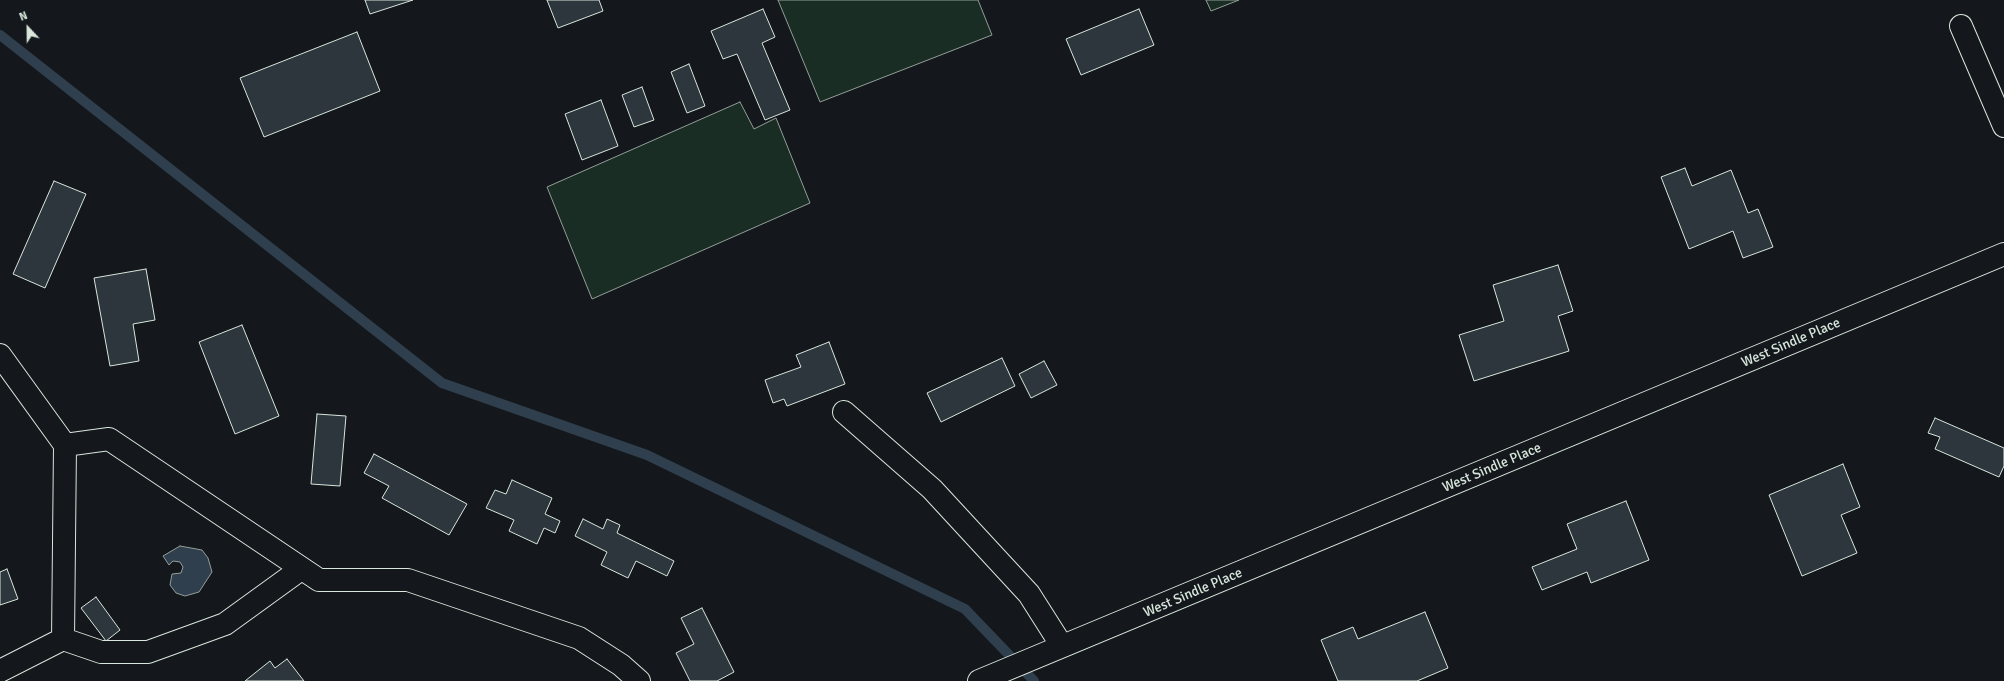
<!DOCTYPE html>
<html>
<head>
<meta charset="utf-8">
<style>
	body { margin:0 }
	#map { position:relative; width:2004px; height:681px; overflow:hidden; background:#14181c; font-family:Signika,sans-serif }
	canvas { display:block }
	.north { position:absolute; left:8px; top:8px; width:40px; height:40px; -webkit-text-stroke:3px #14181c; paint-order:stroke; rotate:338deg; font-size:11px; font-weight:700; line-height:16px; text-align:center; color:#d8e6dc }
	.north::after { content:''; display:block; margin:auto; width:14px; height:18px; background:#d8e6dc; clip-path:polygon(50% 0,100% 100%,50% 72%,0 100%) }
</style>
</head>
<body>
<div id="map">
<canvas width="2004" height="681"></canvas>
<div class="north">N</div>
</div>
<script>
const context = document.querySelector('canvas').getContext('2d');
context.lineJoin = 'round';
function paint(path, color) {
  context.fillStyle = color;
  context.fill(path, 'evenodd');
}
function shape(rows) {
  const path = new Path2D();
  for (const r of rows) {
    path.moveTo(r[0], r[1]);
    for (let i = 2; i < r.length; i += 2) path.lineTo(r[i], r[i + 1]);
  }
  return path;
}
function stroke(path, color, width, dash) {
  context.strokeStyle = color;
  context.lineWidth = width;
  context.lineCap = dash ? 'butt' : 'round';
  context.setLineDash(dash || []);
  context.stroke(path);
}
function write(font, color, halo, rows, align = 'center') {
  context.font = font + ' Signika,sans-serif';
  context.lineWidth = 3;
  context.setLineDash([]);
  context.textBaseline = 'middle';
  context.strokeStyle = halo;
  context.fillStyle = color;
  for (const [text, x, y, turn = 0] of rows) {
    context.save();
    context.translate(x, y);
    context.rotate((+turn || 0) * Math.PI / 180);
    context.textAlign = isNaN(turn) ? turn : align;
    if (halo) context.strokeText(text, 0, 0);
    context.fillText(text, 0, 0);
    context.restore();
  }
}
const green = shape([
	[778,0,978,0,992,35,820,102,778,0],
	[1206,0,1239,0,1211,11,1206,0],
	[740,102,754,129,776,118,810,203,592,299,547,187,740,102]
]);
paint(green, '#1a2d24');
stroke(green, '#939e99', 1);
const water = shape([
	[180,546,202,550,208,558,212,572,199,592,185,596,176,593,170,585,172,574,181,573,183,567,180,562,173,561,169,565,163,556,180,546]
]);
paint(water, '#2f3f4d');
stroke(water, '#939e99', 1);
stroke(shape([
	[0,35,442,383,647,455,965,609,1034,681]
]), '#2f3f4d', 10);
const building = shape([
	[365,0,413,0,370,14,365,0],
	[547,0,599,0,603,11,558,28,547,0],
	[763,9,775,37,762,43,790,110,765,120,737,54,723,59,711,31,763,9],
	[1139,9,1154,45,1081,75,1066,39,1139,9],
	[357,32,380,91,264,137,240,78,357,32],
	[689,64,705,106,687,113,671,72,689,64],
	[642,87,654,120,634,127,622,95,642,87],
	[601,100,618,146,582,160,565,114,601,100],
	[1685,168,1692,186,1731,170,1748,213,1758,209,1773,247,1743,258,1733,231,1689,249,1661,177,1685,168],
	[54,181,86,194,45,288,13,274,54,181],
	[1558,265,1573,311,1558,316,1569,351,1474,381,1459,335,1504,321,1493,285,1558,265],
	[146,269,155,320,133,324,139,361,110,366,94,278,146,269],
	[242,325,279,416,235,434,199,342,242,325],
	[829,342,845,384,787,406,784,399,773,403,765,380,801,367,796,355,829,342],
	[1002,358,1015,386,941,422,927,393,1002,358],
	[1044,361,1057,385,1031,398,1019,374,1044,361],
	[317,414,346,416,340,486,311,484,317,414],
	[1935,418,2004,448,2004,466,1999,477,1935,449,1940,437,1928,433,1935,418],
	[374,454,467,504,449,535,382,498,389,486,364,473,374,454],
	[1843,464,1860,507,1841,515,1857,553,1802,576,1769,495,1843,464],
	[512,480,552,498,545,514,560,521,555,533,544,528,537,544,509,531,514,520,486,508,495,490,506,494,512,480],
	[1626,501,1649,560,1591,583,1587,572,1542,590,1532,567,1577,549,1567,524,1626,501],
	[583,519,603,529,607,519,620,525,617,533,674,561,667,576,636,561,628,578,601,565,607,552,575,536,583,519],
	[7,569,18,599,0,605,0,572,7,569],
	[96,597,120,630,106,641,81,608,96,597],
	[702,608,734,672,717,681,690,681,676,653,694,644,681,618,702,608],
	[1425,612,1448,668,1417,681,1338,681,1321,640,1353,627,1358,639,1425,612],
	[287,659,304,681,245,681,270,661,275,668,287,659]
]);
paint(building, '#2c363c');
stroke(building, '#d8e6dc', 1);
const minor = shape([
	[1961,26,2004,126],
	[0,355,65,445,63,639,0,671],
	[844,412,932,489,1029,594,1062,646],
	[65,445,109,439,319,580,408,580,579,638,621,665,639,681],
	[63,639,101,652,148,652,225,624,301,569],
	[979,681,2004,254]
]);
stroke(minor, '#d8e6dc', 24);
stroke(minor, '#14181c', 22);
write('14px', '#d8e6dc', '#14181c', [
	["West Sindle Place",1791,343,-23],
	["West Sindle Place",1492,468,-23],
	["West Sindle Place",1193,593,-23]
]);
</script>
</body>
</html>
